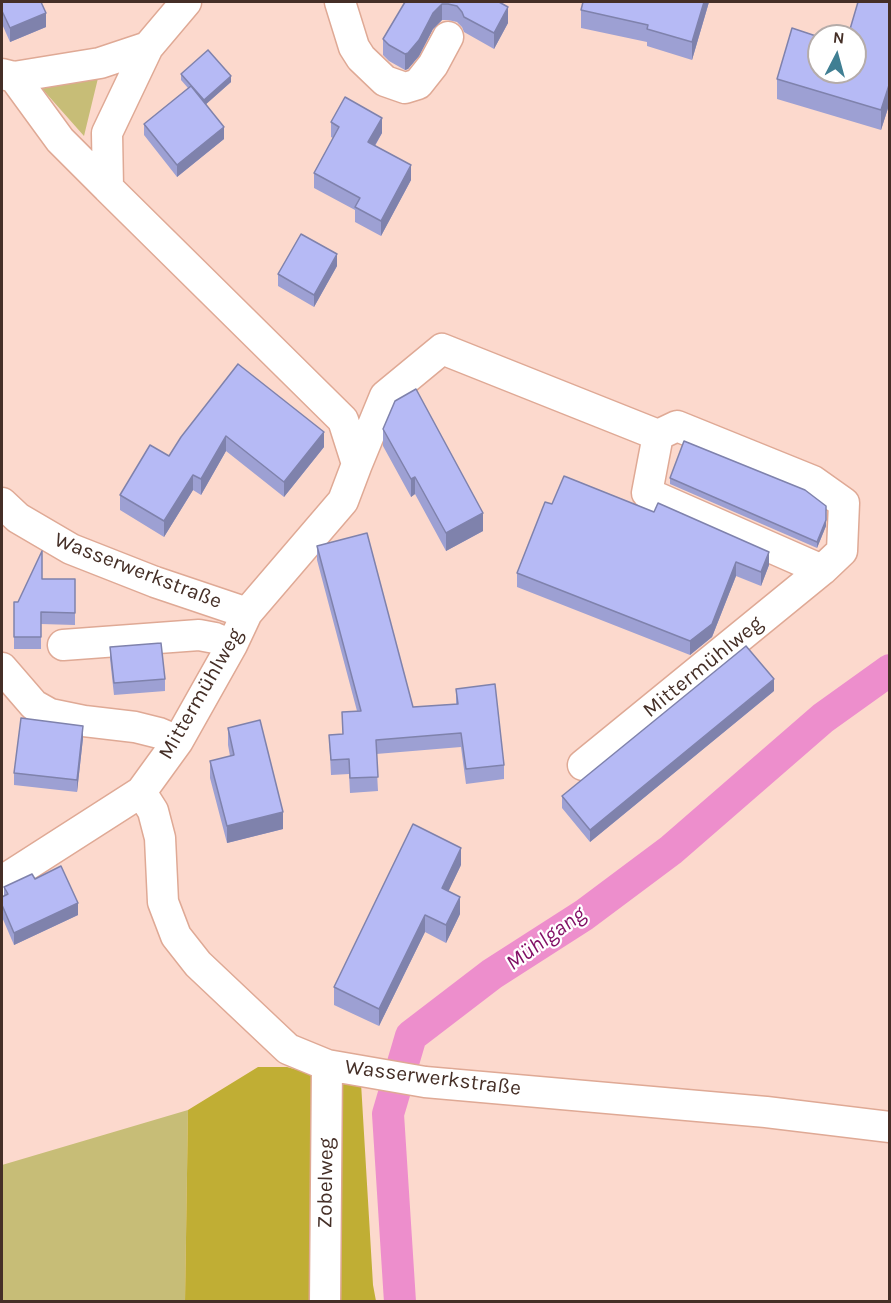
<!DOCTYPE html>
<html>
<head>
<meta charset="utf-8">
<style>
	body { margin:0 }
	#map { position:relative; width:891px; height:1303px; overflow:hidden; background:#fcd9cd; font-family:Karla,sans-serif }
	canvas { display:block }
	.frame { position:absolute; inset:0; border:3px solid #452f27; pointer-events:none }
	.north { position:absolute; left:807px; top:24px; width:60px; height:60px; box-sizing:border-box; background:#fff; border:2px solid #b5aca9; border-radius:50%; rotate:6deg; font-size:16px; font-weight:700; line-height:24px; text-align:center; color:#452f27 }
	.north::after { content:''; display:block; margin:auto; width:21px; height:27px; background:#407f93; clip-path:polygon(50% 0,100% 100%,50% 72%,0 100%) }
</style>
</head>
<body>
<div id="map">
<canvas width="891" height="1303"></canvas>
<div class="frame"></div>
<div class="north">N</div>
</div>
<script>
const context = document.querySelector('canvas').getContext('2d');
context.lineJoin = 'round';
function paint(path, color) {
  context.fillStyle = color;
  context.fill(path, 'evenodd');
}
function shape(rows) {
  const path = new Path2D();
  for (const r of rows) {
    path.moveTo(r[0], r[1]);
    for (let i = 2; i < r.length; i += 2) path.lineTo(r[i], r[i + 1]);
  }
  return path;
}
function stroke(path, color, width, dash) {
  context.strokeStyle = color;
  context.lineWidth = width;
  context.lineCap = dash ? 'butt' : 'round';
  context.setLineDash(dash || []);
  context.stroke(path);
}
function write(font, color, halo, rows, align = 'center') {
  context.font = font + ' Karla,sans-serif';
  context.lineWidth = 4.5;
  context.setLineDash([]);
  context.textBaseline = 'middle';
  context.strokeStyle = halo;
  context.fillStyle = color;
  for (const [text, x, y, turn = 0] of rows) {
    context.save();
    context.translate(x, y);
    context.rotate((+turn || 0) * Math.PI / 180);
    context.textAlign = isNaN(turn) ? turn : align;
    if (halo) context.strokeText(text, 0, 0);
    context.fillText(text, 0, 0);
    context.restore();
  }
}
paint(shape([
	[99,74,84,136,37,83],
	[188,1110,185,1301,2,1302,2,1165]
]), '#c7bd77');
paint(shape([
	[258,1067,287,1067,337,1081,361,1083,373,1285,376,1301,185,1302,188,1110]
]), '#c0ae34');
stroke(shape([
	[400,1302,388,1114,411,1036,492,974,584,915,671,850,823,718,890,670]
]), '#ed8ecc', 32);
const minor = shape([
	[340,2,354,47,361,58,385,81,405,88,418,84,433,65,448,37],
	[2,74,14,77,100,63,148,47,186,2],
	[14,77,60,140,108,188],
	[658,435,647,493,822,570],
	[357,464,385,396,442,349,658,435,677,426,813,481,844,503,842,551,822,570,583,765],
	[2,503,18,518,71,549,155,582,247,613],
	[63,645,199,635,215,638,232,645],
	[2,668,34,705,50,714,84,721,135,727,159,733,178,741],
	[141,792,153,811,160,838,163,902,176,936,198,964,288,1049,327,1065,425,1082,766,1112,890,1127],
	[2,881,141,792,178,741,232,645,247,613,343,501,357,464,343,420,108,188,107,133,148,47],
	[325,1302,327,1065]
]);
stroke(minor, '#dfa995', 33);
stroke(minor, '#fff', 30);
paint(shape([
	[2,2,46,27,10,42,2,24],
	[405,2,499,2,508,23,494,49,464,32,462,27,457,22,448,20,442,20,433,29,419,56,408,69,405,70,389,61,383,55,383,39],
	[709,2,692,60,647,46,647,42,581,28,581,10],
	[890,2,890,102,881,130,777,99,777,79,855,72],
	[181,74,231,82,206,104,224,139,177,177,144,135,144,124,188,88,181,80],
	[331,122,382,133,375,146,411,180,381,236,355,222,355,210,314,188,314,173,333,138,331,137],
	[337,266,314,307,278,286,278,274],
	[238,364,324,447,284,497,226,451,201,495,193,490,164,537,120,510,120,495,169,456],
	[383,429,483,531,446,551,415,494,411,497,383,446],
	[670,478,826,526,817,548,670,484],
	[552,504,769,565,761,586,736,576,712,637,690,655,517,587,517,573],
	[317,546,413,707,456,704,456,689,504,765,504,779,466,784,461,747,376,754,378,791,350,793,349,774,331,775,329,735,343,734,342,712,357,711,317,560],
	[42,579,75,579,75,625,41,624,41,649,14,649,14,602,18,602],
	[110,647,165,679,165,691,114,695,110,659],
	[774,691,590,842,562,808,562,796],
	[228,728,283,829,227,843,210,778,210,761,230,756,228,745],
	[83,738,77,792,14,785,14,773],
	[461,865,448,891,460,914,446,943,425,932,379,1026,334,1005,334,987],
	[35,879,78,915,14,945,2,917,2,897,4,896,4,887]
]), '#9da0d3');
paint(shape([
	[704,2,709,2,692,60,692,42],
	[442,4,442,20,433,29,419,56,408,69,405,70,405,54,433,13],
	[508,7,508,23,494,49,494,33],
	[46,13,46,27,10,42,10,28],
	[231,76,231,82,204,106,204,100],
	[890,82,890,102,881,130,881,110],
	[382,118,382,133,368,157,368,142],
	[224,127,224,139,177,177,177,165],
	[411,165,411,180,381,236,381,221],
	[337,254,337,266,314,307,314,295],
	[324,432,324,447,284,497,284,482],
	[226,436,226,451,201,495,201,479],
	[193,475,193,490,164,537,164,521],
	[415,477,415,494,411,497,411,479],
	[826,506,826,526,817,548,817,542],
	[483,513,483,531,446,551,446,533],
	[769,552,769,565,761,586,761,572],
	[736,562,736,576,712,637,690,655,690,641],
	[774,679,774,691,590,842,590,830],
	[83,726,83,738,77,792,77,780],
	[283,812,283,829,227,843,227,826],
	[461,848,461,865,442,905,442,888],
	[460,897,460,914,446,943,446,925],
	[78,903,78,915,14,945,14,933],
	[425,915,425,932,379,1026,379,1009]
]), '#7f82ac');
const building = shape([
	[2,2,41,2,46,13,10,28,2,11,2,2],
	[405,2,499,2,508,7,494,33,464,17,462,12,457,6,448,4,442,4,433,13,419,40,408,53,405,54,389,45,383,39,405,2],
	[583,2,704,2,692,42,647,29,648,25,581,10,583,2],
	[858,2,890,2,890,82,881,110,777,79,792,28,819,37,819,72,855,72,855,36,848,36,858,2],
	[208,50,231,76,204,100,181,74,208,50],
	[191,86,224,127,177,165,144,124,191,86],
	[345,97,382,118,368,142,411,165,381,221,355,207,360,198,314,173,339,127,331,122,345,97],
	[301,234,337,254,314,295,278,274,301,234],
	[238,364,324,432,284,482,226,436,201,479,193,475,164,521,120,495,150,445,169,456,181,437,238,364],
	[416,389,483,513,446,533,415,477,411,479,383,429,395,401,416,389],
	[684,441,805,490,826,506,826,520,817,542,670,478,684,441],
	[564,476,654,512,658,503,769,552,761,572,736,562,712,624,690,641,517,573,545,502,552,504,564,476],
	[367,533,413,707,458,704,456,689,495,684,504,765,466,769,461,733,376,740,378,777,350,778,349,759,331,760,329,735,343,734,342,712,361,711,317,546,367,533],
	[42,551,42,579,75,579,75,613,41,612,41,637,14,637,14,602,18,602,42,551],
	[161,643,165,679,114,683,110,647,161,643],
	[746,646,774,679,590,830,562,796,746,646],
	[21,718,83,726,77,780,14,773,21,718],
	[260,720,283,812,227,826,210,761,234,755,228,728,260,720],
	[413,824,461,848,442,888,460,897,446,925,425,915,379,1009,334,987,413,824],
	[61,866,78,903,14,933,2,905,2,897,8,894,4,887,32,874,35,879,61,866]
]);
paint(building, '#b6baf5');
stroke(building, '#7f82ac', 1.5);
write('21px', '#452f27', '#fff', [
	["Wasserwerkstraße",138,571,21],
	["Mittermühlweg",703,667,-39],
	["Mittermühlweg",201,694,-60],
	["Wasserwerkstraße",433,1078,7],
	["Zobelweg",326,1183,-89]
]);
write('italic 22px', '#821066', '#fff', [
	["Mühlgang",546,939,-36]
]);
</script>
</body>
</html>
